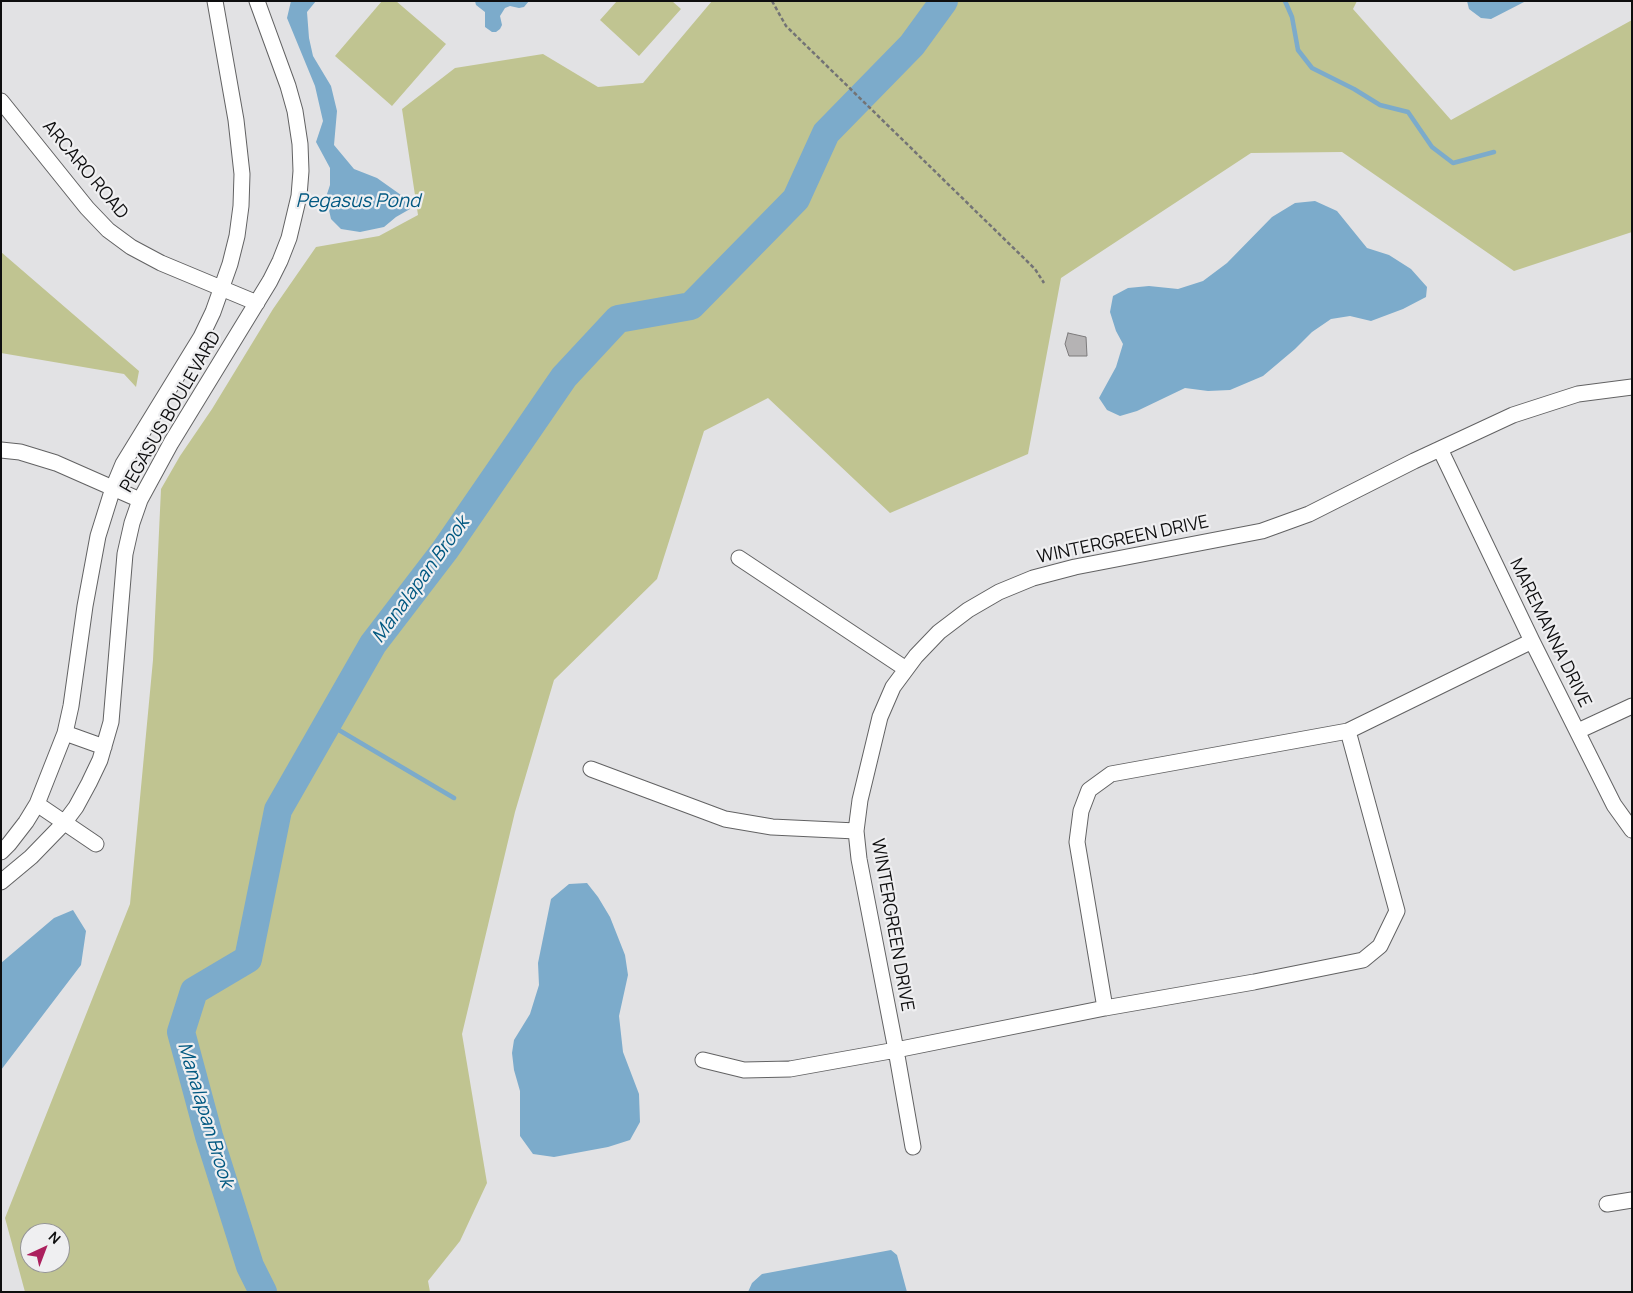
<!DOCTYPE html>
<html>
<head>
<meta charset="utf-8">
<style>
	body { margin:0 }
	#map { position:relative; width:1633px; height:1293px; overflow:hidden; background:#e2e2e4; font-family:Manrope,sans-serif }
	canvas { display:block }
	.frame { position:absolute; inset:0; border:2px solid #0e0e0f; pointer-events:none }
	.north { position:absolute; left:20px; top:1223px; width:50px; height:50px; box-sizing:border-box; background:#efeff1; border:1px solid #959597; border-radius:50%; rotate:43deg; font-size:14px; font-weight:700; line-height:20px; text-align:center; color:#0e0e0f }
	.north::after { content:''; display:block; margin:auto; width:18px; height:22px; background:#ac205e; clip-path:polygon(50% 0,100% 100%,50% 72%,0 100%) }
</style>
</head>
<body>
<div id="map">
<canvas width="1633" height="1293"></canvas>
<div class="frame"></div>
<div class="north">N</div>
</div>
<script>
const context = document.querySelector('canvas').getContext('2d');
context.lineJoin = 'round';
function paint(path, color) {
  context.fillStyle = color;
  context.fill(path, 'evenodd');
}
function shape(rows) {
  const path = new Path2D();
  for (const r of rows) {
    path.moveTo(r[0], r[1]);
    for (let i = 2; i < r.length; i += 2) path.lineTo(r[i], r[i + 1]);
  }
  return path;
}
function stroke(path, color, width, dash) {
  context.strokeStyle = color;
  context.lineWidth = width;
  context.lineCap = dash ? 'butt' : 'round';
  context.setLineDash(dash || []);
  context.stroke(path);
}
function write(font, color, halo, rows, align = 'center') {
  context.font = font + ' Manrope,sans-serif';
  context.lineWidth = 4.5;
  context.setLineDash([]);
  context.textBaseline = 'middle';
  context.strokeStyle = halo;
  context.fillStyle = color;
  for (const [text, x, y, turn = 0] of rows) {
    context.save();
    context.translate(x, y);
    context.rotate((+turn || 0) * Math.PI / 180);
    context.textAlign = isNaN(turn) ? turn : align;
    if (halo) context.strokeText(text, 0, 0);
    context.fillText(text, 0, 0);
    context.restore();
  }
}
paint(shape([
	[382,1,396,1,446,44,392,106,335,56],
	[617,1,672,1,681,9,639,56,600,20],
	[712,1,1357,1,1353,9,1451,120,1632,20,1632,232,1514,271,1342,152,1251,153,1061,278,1028,454,890,513,768,398,704,431,657,579,554,680,515,812,462,1034,487,1183,460,1241,428,1281,430,1292,25,1292,5,1218,130,904,153,660,161,489,180,456,212,409,273,309,316,247,379,236,418,215,402,109,455,68,543,54,598,87,643,83],
	[30,1233,60,1233,60,1263,30,1263],
	[1,252,139,371,136,387,124,374,1,353]
]), '#c0c491');
paint(shape([
	[291,1,316,1,307,12,309,38,313,56,331,86,337,111,334,145,354,169,377,178,401,195,410,209,396,217,384,227,360,232,341,229,331,219,326,197,330,185,330,168,316,142,323,121,315,86,287,18],
	[475,1,529,1,524,7,519,8,510,6,505,8,500,16,502,25,500,29,496,32,492,32,485,27,485,12,476,5],
	[1467,1,1526,1,1491,19,1481,18,1469,9],
	[1315,201,1337,211,1367,248,1389,255,1411,269,1427,287,1426,297,1403,309,1371,321,1350,316,1331,319,1312,332,1295,349,1263,376,1230,390,1208,391,1185,388,1137,411,1120,416,1107,410,1099,398,1116,367,1123,344,1116,331,1110,312,1113,296,1128,288,1149,286,1178,289,1203,281,1227,263,1272,217,1295,203],
	[587,883,598,897,610,917,625,955,628,975,619,1016,623,1052,639,1094,640,1122,630,1140,608,1147,554,1157,533,1154,520,1136,520,1091,514,1070,512,1053,514,1040,530,1014,539,985,538,963,551,899,569,884],
	[73,910,86,931,81,965,1,1070,1,963,54,918],
	[891,1250,897,1255,907,1292,748,1292,752,1283,762,1274]
]), '#7cabcb');
stroke(shape([
	[1285,1,1292,17,1298,50,1312,68,1354,89,1380,105,1408,112,1432,147,1453,163,1494,152],
	[327,723,454,798]
]), '#7cabcb', 4.5);
stroke(shape([
	[263,1292,250,1266,209,1136,181,1032,194,991,248,959,278,810,373,644,445,550,564,377,618,319,691,306,796,199,826,133,912,45,944,1]
]), '#7cabcb', 28);
const building = shape([
	[1068,333,1086,337,1087,356,1069,356,1065,344,1068,333]
]);
paint(building, '#b5b3b4');
stroke(building, '#7c7a7b', 1);
const minor = shape([
	[1,101,87,208,108,230,131,247,161,263,257,303],
	[1440,449,1532,641,1614,805,1632,830],
	[1,450,20,452,56,463,140,500],
	[739,558,906,669],
	[1348,731,1532,641],
	[1578,731,1632,706],
	[65,733,104,747],
	[591,769,725,819,772,827,856,831],
	[37,804,96,844],
	[1,852,9,844,26,822,37,804,65,733,71,706,85,606,98,536,113,488,123,464,201,337,213,312,230,264,237,236,241,206,242,174,236,120,215,1],
	[1,882,31,857,64,823,76,807,89,783,100,760,111,722,125,554,132,523,140,500,171,443,270,281,280,261,289,238,299,196,301,171,300,144,295,111,288,86,257,1],
	[703,1060,744,1070,790,1069,896,1050,1105,1008,1254,982,1363,960,1380,946,1397,911,1348,731,1111,774,1089,790,1081,811,1077,842,1105,1008],
	[913,1147,896,1050,859,859,856,831,860,800,880,717,893,687,916,656,939,632,968,610,999,592,1033,578,1075,567,1262,531,1309,514,1414,461,1513,415,1578,394,1632,387],
	[1607,1204,1632,1200]
]);
stroke(minor, '#626263', 17);
stroke(shape([
	[772,1,786,26,1035,269,1044,283]
]), '#737375', 2.5, [4, 2.5]);
stroke(minor, '#fff', 15);
write('18px', '#0e0e0f', '#efeff1', [
	["ARCARO ROAD",85,170,50],
	["PEGASUS BOULEVARD",171,412,-60],
	["WINTERGREEN DRIVE",1123,540,-12],
	["MAREMANNA DRIVE",1550,633,64],
	["WINTERGREEN DRIVE",892,925,80]
]);
write('italic 19px', '#005881', '#efeff1', [
	["Pegasus Pond",358,202],
	["Manalapan Brook",421,580,-54],
	["Manalapan Brook",205,1115,73]
]);
</script>
</body>
</html>
